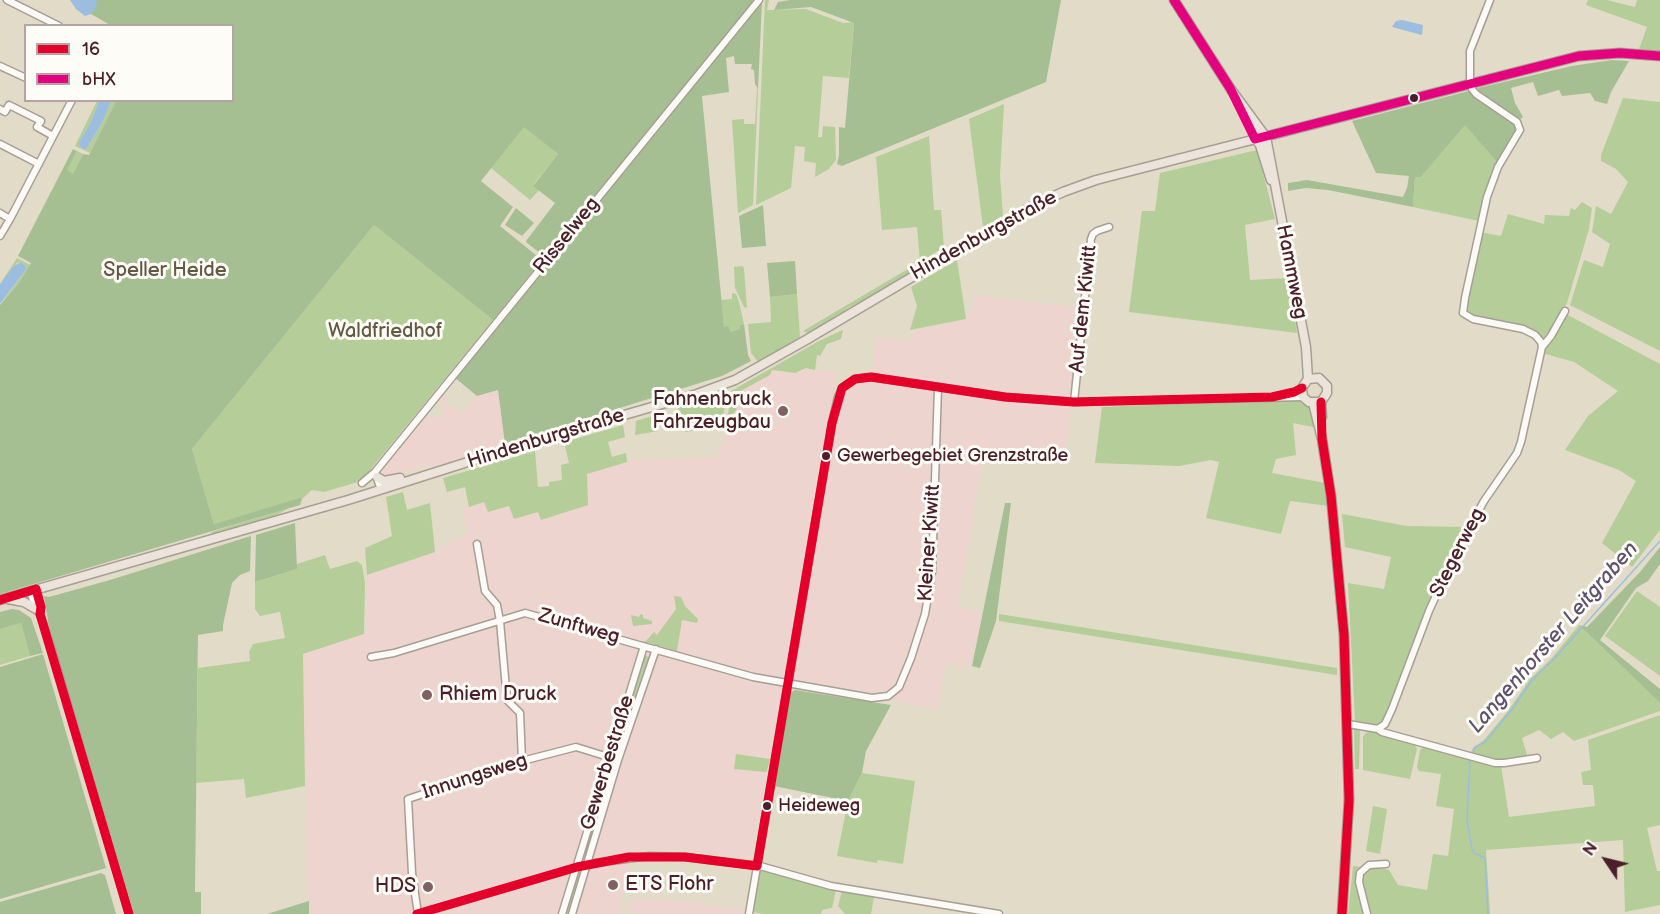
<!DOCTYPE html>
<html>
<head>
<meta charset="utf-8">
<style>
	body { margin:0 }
	#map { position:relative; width:1660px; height:914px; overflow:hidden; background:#e2dbc8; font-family:"Balsamiq Sans",sans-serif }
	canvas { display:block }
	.legend { position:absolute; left:24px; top:24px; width:210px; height:78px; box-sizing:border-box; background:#fdfcf7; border:2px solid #b5a4a5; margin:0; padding:8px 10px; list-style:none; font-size:18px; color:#4a1f2b }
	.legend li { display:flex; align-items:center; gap:12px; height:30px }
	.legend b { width:30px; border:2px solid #b5a4a5 }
	.north { position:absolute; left:1576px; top:830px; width:60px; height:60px; -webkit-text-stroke:4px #fdfcf7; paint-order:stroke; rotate:305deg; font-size:16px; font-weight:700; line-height:24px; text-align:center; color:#4a1f2b }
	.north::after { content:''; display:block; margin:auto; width:21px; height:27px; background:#4a1f2b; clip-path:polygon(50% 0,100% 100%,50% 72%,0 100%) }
</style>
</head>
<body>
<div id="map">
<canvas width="1660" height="914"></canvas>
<ul class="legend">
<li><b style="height:8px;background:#e4002b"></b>16</li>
<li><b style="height:8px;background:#e5007d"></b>bHX</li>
</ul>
<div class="north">N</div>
</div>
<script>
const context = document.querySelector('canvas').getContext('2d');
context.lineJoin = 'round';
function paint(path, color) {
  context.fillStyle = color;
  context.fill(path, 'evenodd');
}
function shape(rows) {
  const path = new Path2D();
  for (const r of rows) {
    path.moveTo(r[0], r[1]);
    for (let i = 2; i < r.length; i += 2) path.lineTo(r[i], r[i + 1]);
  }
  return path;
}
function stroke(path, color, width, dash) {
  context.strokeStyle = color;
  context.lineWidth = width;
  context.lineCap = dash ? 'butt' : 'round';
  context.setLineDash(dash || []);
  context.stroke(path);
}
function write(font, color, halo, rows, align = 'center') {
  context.font = font + ' "Balsamiq Sans",sans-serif';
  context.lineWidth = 6;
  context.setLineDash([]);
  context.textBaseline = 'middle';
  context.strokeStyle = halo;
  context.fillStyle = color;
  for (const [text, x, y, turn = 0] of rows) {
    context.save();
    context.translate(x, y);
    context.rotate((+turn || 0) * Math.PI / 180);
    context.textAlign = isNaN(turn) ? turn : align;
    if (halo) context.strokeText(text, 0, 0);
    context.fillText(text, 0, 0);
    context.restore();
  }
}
paint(shape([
	[975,296,1081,307,1072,396,1063,463,982,460,958,607,982,612,972,666,946,663,937,710,871,695,784,679,751,857,743,859,702,852,666,849,630,851,620,914,309,914,302,654,368,633,367,575,435,552,468,533,462,509,484,502,539,512,541,519,587,474,634,460,718,457,719,448,724,442,728,416,734,413,738,407,737,393,764,379,771,370,795,373,806,368,836,373,830,406,840,407,844,397,851,388,859,384,871,381,876,337,910,342,911,334,918,329,966,319],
	[498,389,505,444,436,466,422,467,386,477,384,476,382,469,384,463,421,418,430,415,431,418,445,415,441,400,435,400,443,390,447,404,460,415,477,396],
	[648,900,683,901,743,910,742,914,638,914,628,912,630,901]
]), '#eed4cf');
paint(shape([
	[765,0,769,0,767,10,806,9,843,23,854,22,849,78,823,76,818,137,822,137,823,126,835,127,836,160,829,169,815,177,816,163,804,161,805,147,795,146,791,188,756,205],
	[1588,0,1607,0,1635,7,1637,0,1660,0,1660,51,1639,49,1647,27,1586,5],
	[757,89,758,89,753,205,738,213,732,120,744,119,744,124,755,124],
	[1623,98,1660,102,1660,351,1570,305,1584,260,1603,267,1610,244,1592,232,1596,206,1611,214,1628,182,1616,169,1601,161,1601,155],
	[97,101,99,101,91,122,79,142,87,148,103,121,111,101,116,101,90,153,75,146],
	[1004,104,1000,175,1003,216,983,227,969,119],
	[1465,124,1497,162,1479,221,1413,207,1415,177,1421,177],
	[524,126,558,154,533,185,539,190,530,200,491,168],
	[929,136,934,210,941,210,944,247,920,262,917,227,882,230,876,157],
	[1257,150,1275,219,1245,225,1250,280,1288,278,1297,333,1129,312,1142,211,1155,211,1160,173],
	[77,151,83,154,73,174,66,171],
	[1582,202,1592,208,1589,229,1567,303,1548,337,1542,339,1539,336,1472,317,1465,312,1480,232,1501,236,1508,214,1544,224,1545,215,1569,216,1571,208,1575,210],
	[374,225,493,320,361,481,324,492,312,490,302,499,214,524,192,449],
	[17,258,30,265,19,283,0,305,27,268,21,262,17,263,0,284],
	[957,260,966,319,910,330,917,306,911,287],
	[918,263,918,267,915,271,868,299,848,308,837,318,809,334,803,331],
	[743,266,744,269,747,308,744,307,735,288,734,267],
	[732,293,736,294,739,302,744,324,740,325,741,329,731,332,724,327,721,300,732,299],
	[797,294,800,337,796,342,760,363,758,362,751,353,748,324,771,322,770,297],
	[1566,314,1660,364,1660,530,1632,567,1602,543,1636,481,1619,470,1565,450,1588,416,1618,391,1574,362,1542,353],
	[843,330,841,339,827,344,820,356,817,355,815,370,806,368,795,373,772,370,770,375,737,393,738,407,734,413,728,416,731,391,819,341],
	[725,393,727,395,723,417,716,419,714,416,706,419,707,429,685,432,678,408],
	[1295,399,1313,410,1318,428,1293,423,1296,455,1276,459,1272,473,1325,483,1329,506,1290,501,1281,534,1206,518,1219,462,1211,460,1179,466,1095,463,1102,407],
	[659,414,661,423,656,426,658,431,635,435,636,421],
	[623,425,625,437,608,442,612,457,626,453,627,462,587,474,588,505,541,520,538,512,514,519,509,506,488,512,484,502,469,507,465,487,447,492,443,478,535,451,538,487,549,486,549,482,562,480,561,465,569,463,564,442],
	[403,492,407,510,430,503,435,552,367,575,365,548,392,536,386,497],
	[289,508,273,517,214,535,211,532],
	[1342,514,1407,526,1467,527,1386,718,1381,725,1370,725,1355,721,1348,583,1384,589,1391,557,1345,547],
	[325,555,330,569,357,561,362,565,365,583,364,634,303,654,305,786,246,798,244,779,196,783,198,668,250,661,249,652,253,644,285,638,280,612,260,616,255,609,255,582,297,569,297,564],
	[1637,591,1660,607,1660,676,1605,636],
	[674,596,681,597,685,606,698,619,697,623,682,620,677,651,645,642,654,632,657,635,676,609],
	[641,614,643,615,643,618,652,621,652,624,633,626,631,615,639,617],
	[999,614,1337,668,1337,675,999,621],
	[21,623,30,656,0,665,0,629],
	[1579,625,1660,703,1660,711,1574,741,1563,732,1551,739,1539,730,1522,738,1528,758,1500,762,1470,754,1473,748,1484,740,1508,711,1530,679,1551,659],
	[644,656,651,657,619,751,615,749,638,680],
	[1660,715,1660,825,1647,828,1657,871,1660,871,1660,905,1625,912,1623,840,1486,850,1490,914,1369,914,1361,877,1362,874,1371,867,1378,865,1377,868,1389,870,1398,885,1427,890,1433,854,1448,856,1454,809,1436,806,1441,774,1419,771,1417,767,1420,750,1423,747,1501,765,1509,817,1595,806,1593,785,1583,785,1581,772,1591,770,1588,740],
	[1354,728,1360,731,1359,769,1355,769],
	[1372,730,1414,743,1417,749,1410,779,1363,770,1363,737,1366,733],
	[736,754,770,759,767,771,765,772,734,769],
	[609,766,615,767,589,854,583,855],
	[862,773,915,781,903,864,878,860,877,863,837,856,848,801],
	[1373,806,1387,809,1380,854,1366,851],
	[1353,866,1364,867,1360,870,1365,914,1348,914],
	[760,869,836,890,832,908,822,910,821,914,764,914,752,912],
	[577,874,582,877,571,914,563,914],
	[842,891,874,897,871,914,845,914,838,906]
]), '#b5cd99');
paint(shape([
	[96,0,756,0,545,257,527,243,526,241,555,203,533,186,558,154,524,127,481,181,513,207,500,226,542,260,493,320,374,225,192,449,214,524,300,498,302,499,300,505,0,594,0,305,19,283,31,263,18,256,73,149,77,151,67,170,73,174,83,154,89,155,116,101,232,100,232,26,110,25,91,14],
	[790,0,1061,0,1046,82,842,166,837,164,839,155,839,127,845,128,854,23,811,7,774,10,778,2],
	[762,1,758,89,755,84,754,70,751,69,752,64,735,64,734,56,726,58,729,92,702,96,724,327,728,326,731,332,740,329,740,325,744,324,748,355,751,361,722,376,505,444,498,390,477,396,454,377],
	[1612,60,1629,61,1611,92,1607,104,1595,101,1590,93,1562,96,1559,90,1538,96,1533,82,1511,88,1515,103,1523,117,1519,120,1477,91,1478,88,1572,66],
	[1469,91,1513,122,1517,128,1517,131,1497,162,1465,125,1421,177,1415,177,1413,207,1328,190,1306,188,1288,191,1288,183,1307,180,1403,197,1407,188,1409,176,1376,173,1352,121],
	[763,205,766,246,742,248,739,216],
	[516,208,534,223,522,236,505,225],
	[795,261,797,294,770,297,767,263],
	[1005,503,1011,503,996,621,980,668,972,666],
	[295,523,297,569,255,582,256,535],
	[251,536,250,571,240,575,232,583,223,625,223,631,198,635,195,892,201,892,201,914,134,914,49,628,44,596,49,597,110,580],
	[1660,547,1660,564,1648,581,1636,588,1600,640,1660,689,1660,703,1579,625,1587,627,1640,572],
	[12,609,19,610,31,618,43,653,30,656,21,623,0,629,0,612],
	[43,654,106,868,0,899,0,667],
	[795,690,891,705,866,751,862,773,848,801,774,786,789,694],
	[101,873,105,875,116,914,0,914,0,902],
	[309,901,309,914,267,914]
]), '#a6bf92');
paint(shape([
	[70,0,96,0,97,6,91,14,85,16,76,9],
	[1402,20,1423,25,1422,35,1392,27,1396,21],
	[99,101,111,101,103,121,87,148,84,149,80,147,79,142,91,122],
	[21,262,27,268,0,304,0,284,14,266]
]), '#9bbddf');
stroke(shape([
	[1473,753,1475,747,1485,742,1513,708,1532,680,1552,661,1660,541],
	[1470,759,1467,820,1472,849,1474,853,1485,858,1488,914]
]), '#9bbddf', 1.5);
const minor = shape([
	[7,0,59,26],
	[0,66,26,78],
	[0,109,5,112,9,105,41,121,37,127,53,136],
	[0,144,39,164],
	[0,213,10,219,0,236],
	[10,219,72,100],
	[1542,347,1551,336,1565,311],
	[1074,402,1091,239,1093,234,1097,231,1109,227],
	[375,472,759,0],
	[362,483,375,472,381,490],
	[477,544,485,591,497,605,500,621,507,700,520,713,522,761],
	[36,589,41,607,40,614],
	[30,591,36,609,40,614,52,650,129,914],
	[371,657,394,653,525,613,753,677,872,698,888,696,899,687,911,658,925,614,932,572,938,387],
	[1348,724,1378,729,1382,732,1495,763,1504,763,1537,758],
	[1378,729,1385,724,1392,709,1429,611,1454,556,1484,501,1517,453,1521,442,1542,347,1541,342,1535,335,1523,329,1473,319,1463,313,1465,298,1487,197,1498,167,1520,130,1517,122,1476,94,1472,89,1470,83,1470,51,1490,0],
	[417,914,588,864,649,856,685,857,760,866,831,886,999,914],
	[418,914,412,873,408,799,522,761,576,747,618,760],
	[562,914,644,646],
	[572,914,618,760,656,649],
	[749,914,832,423,838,397,842,388,855,379,871,377,1005,397,1074,402,1303,397],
	[1367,914,1359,882,1360,873,1369,865,1386,864]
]);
const major = shape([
	[1174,0,1232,91],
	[1230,88,1266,137,1306,347,1308,379],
	[1247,117,1260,138],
	[1254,137,1260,145,1271,180],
	[1321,402,1309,402,1303,397,1302,388,1308,379,1319,378,1327,386,1327,393,1321,402,1322,417],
	[1313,403,1322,439,1331,496,1344,635,1349,800,1342,914],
	[377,477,384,481,400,478],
	[8,599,24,602,36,609],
	[0,600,348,500,534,441,697,394,735,380,806,340,1032,206,1063,192,1096,180,1579,56,1620,53,1660,56]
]);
stroke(minor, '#a79e94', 9);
stroke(major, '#a79e94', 11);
stroke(minor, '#fbfaf7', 6);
stroke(major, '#ece4db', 8);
stroke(shape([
	[1321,402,1322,439,1331,496,1344,635,1349,800,1342,914],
	[0,600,36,589,41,607,40,614,129,914],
	[757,866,832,423,842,388,855,379,871,377,1005,397,1074,402,1272,397,1294,392,1302,388],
	[417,914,577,867,629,857,685,857,757,866]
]), '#e4002b', 9);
stroke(shape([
	[1174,0,1230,88,1255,139,1579,56,1620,53,1660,56]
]), '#e5007d', 9);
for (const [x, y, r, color] of [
	[1414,98,5,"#4a1f2b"],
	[783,411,6,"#7f6162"],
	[826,456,5,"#4a1f2b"],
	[427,695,6,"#7f6162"],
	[767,806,5,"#4a1f2b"],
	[613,885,6,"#7f6162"],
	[428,887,6,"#7f6162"]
]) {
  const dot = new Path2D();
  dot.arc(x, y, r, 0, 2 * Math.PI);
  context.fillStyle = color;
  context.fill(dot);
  stroke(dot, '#fdfcf7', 2);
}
write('18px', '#4a1f2b', '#fdfcf7', [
	["Gewerbegebiet Grenzstraße",837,456],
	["Heideweg",778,806]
], 'left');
write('20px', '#4a1f2b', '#fdfcf7', [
	["Risselweg",567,236,-51],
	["Hindenburgstraße",984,236,-29],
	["Hammweg",1291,272,79],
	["Auf dem Kiwitt",1084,309,-84],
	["Hindenburgstraße",546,439,-17],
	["Kleiner Kiwitt",930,543,-86],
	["Stegerweg",1458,553,-63],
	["Zunftweg",579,627,16],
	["Gewerbestraße",608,763,-73],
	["Innungsweg",475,777,-18]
]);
write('20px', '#635844', '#fdfcf7', [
	["Speller Heide",165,271],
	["Waldfriedhof",385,332]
]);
write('20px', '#4a1f2b', '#fdfcf7', [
	["Fahnenbruck",771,400],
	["Fahrzeugbau",771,423],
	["Rhiem Druck",439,695,"left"],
	["ETS Flohr",625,885,"left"],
	["HDS",416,887]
], 'right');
write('italic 21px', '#5c526e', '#fdfcf7', [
	["Langenhorster Leitgraben",1554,638,-49]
]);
</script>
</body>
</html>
